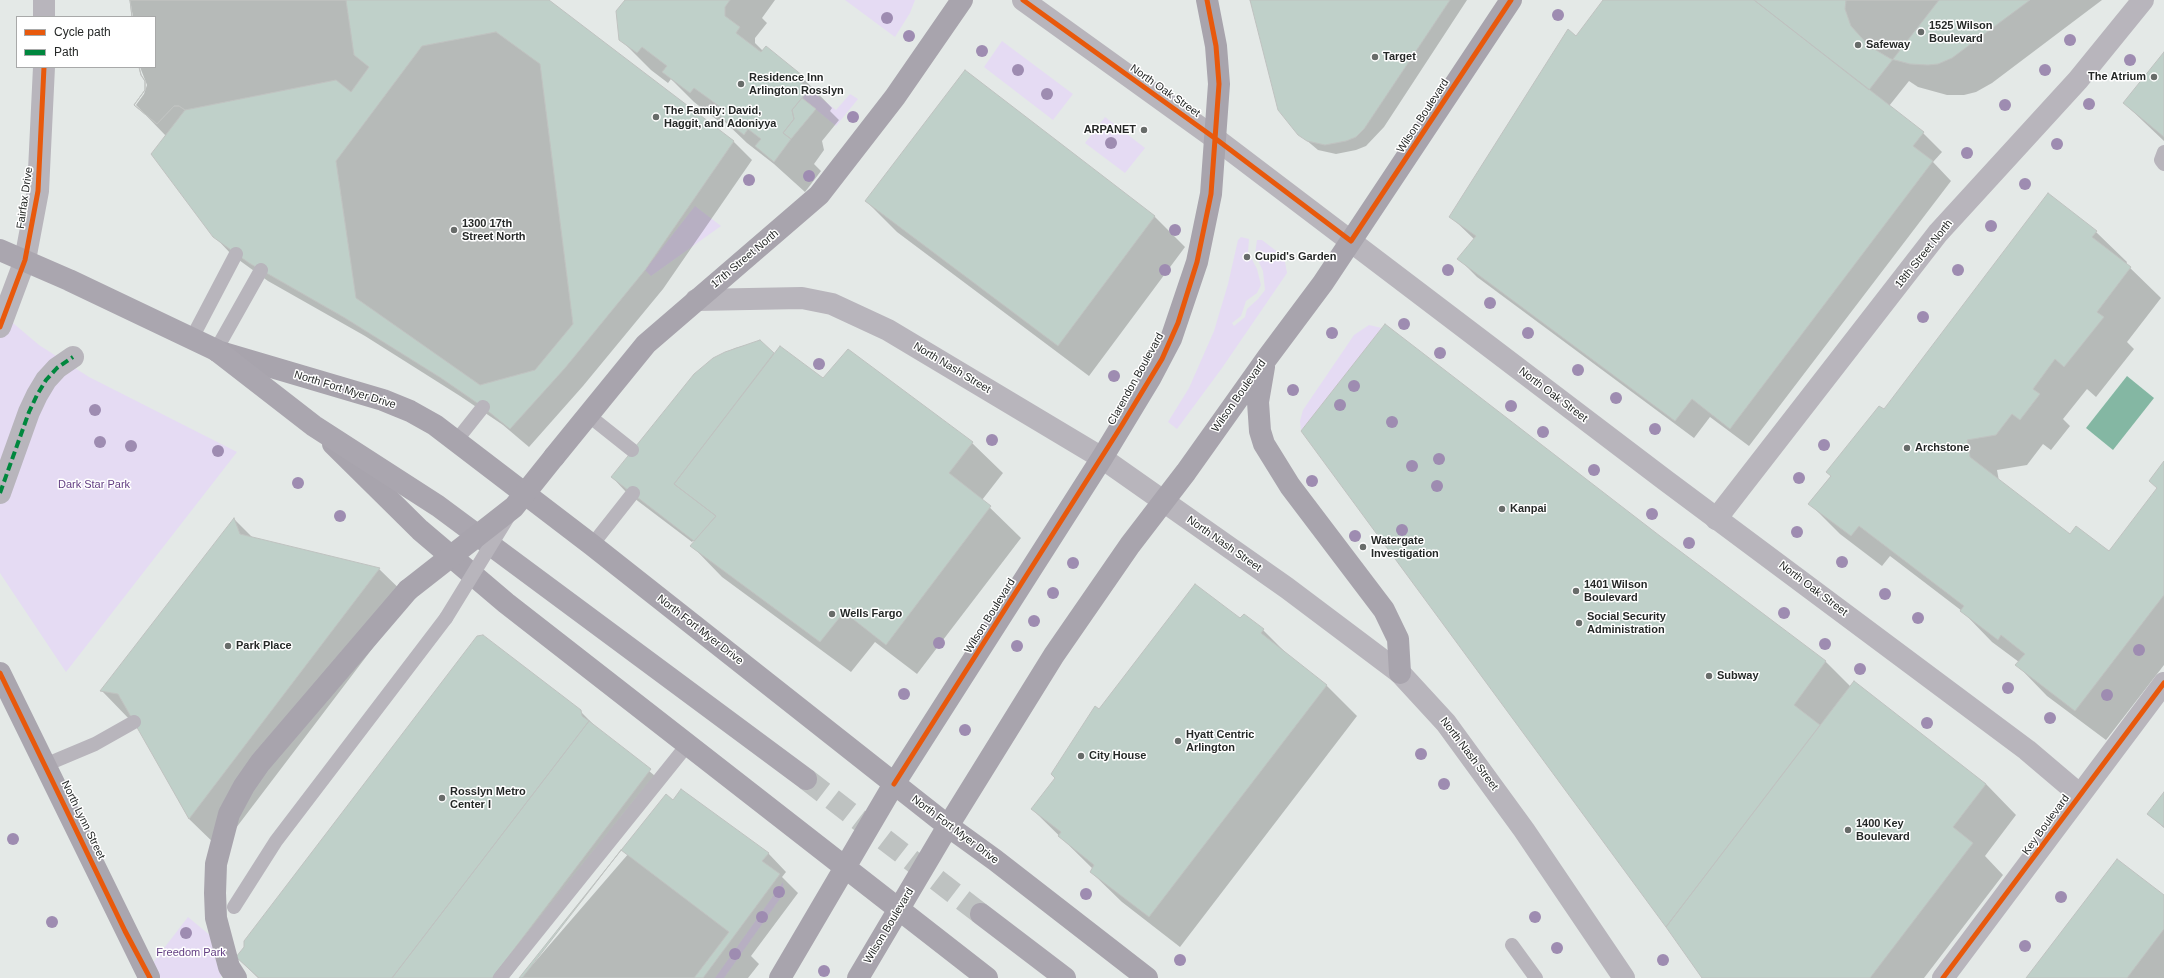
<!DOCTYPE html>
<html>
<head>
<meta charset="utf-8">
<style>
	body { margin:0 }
	#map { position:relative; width:2164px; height:978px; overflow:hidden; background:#e4e9e7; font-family:Arial,sans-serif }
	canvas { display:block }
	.legend { position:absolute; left:16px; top:16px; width:140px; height:52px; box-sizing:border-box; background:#fff; border:1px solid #a8a9a9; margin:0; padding:5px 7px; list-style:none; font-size:12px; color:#252827 }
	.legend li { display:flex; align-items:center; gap:8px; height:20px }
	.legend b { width:20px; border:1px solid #a8a9a9 }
</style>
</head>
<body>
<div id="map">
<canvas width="2164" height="978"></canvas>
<ul class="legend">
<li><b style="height:5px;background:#e8590c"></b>Cycle path</li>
<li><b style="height:5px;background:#00873e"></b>Path</li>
</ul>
</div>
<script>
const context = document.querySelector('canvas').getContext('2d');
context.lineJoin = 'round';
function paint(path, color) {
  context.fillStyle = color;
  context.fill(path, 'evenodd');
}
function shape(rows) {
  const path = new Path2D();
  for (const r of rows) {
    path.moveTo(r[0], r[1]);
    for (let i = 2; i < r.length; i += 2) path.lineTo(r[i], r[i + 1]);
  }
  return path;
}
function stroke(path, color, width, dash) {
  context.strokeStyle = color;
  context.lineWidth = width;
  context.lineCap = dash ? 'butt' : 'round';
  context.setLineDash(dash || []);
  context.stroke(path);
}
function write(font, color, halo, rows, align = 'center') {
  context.font = font + ' Arial,sans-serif';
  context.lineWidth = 3;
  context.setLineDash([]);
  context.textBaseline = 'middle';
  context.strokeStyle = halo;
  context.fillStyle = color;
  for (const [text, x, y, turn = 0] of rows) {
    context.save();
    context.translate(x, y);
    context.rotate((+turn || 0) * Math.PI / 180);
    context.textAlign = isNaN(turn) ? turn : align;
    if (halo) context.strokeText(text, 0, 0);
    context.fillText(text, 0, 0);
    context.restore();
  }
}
paint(shape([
	[845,0,915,0,910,13,895,37],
	[1002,41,1073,94,1053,120,984,67],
	[809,89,836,110,850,94,858,99,836,126,802,98],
	[1105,117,1145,148,1125,173,1085,143],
	[695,206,721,226,651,276,645,270],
	[1241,237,1249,239,1248,252,1257,269,1261,285,1257,293,1246,301,1241,316,1232,323,1234,326,1245,317,1247,309,1258,299,1265,290,1263,271,1255,254,1257,240,1262,240,1279,253,1285,262,1287,273,1222,368,1177,429,1168,422,1189,388,1214,331,1228,284,1238,240],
	[0,312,39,345,89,377,237,452,66,672,0,573],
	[1369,325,1382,328,1301,431,1300,421,1303,410,1354,335],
	[783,882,784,893,724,978,715,978],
	[188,917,236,957,220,978,141,978]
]), '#e5dbf3');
paint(shape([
	[2127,376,2154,398,2113,450,2086,428]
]), '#84b7a3');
paint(shape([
	[130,0,547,0,733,141,752,160,663,289,583,386,529,447,503,425,460,396,365,336,268,281,232,255,214,236,166,136,136,105,144,94,147,85,140,67,155,67,155,17,133,17],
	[626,0,775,0,762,18,767,23,755,38,755,43,763,51,802,77,832,108,830,111,839,120,822,141,824,150,814,164,821,171,805,192,774,164,747,143,723,120,721,123,694,102,671,79,668,83,651,70,620,39],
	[1250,0,1467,0,1384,127,1366,146,1356,150,1336,154,1318,150,1299,134],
	[1604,0,2102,0,1992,83,1976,92,1964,95,1947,95,1918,87,1909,81,1889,106,1923,133,1942,152,1933,162,1951,181,1749,446,1710,417,1694,438,1477,277,1459,259,1474,239,1451,217],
	[2164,53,2164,141,2124,103],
	[866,201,1154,216,1185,247,1089,376,897,232],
	[2096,232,2127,262,2126,264,2161,298,2127,342,2134,349,2096,397,2087,389,2063,419,2070,426,2051,450,2043,444,2027,465,1997,470,1999,481,2070,536,2109,552,2158,489,2164,462,2164,665,2106,740,2047,696,2017,665,2019,662,1992,642,1962,611,1890,556,1882,566,1840,534,1809,503,1884,411],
	[760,341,774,355,823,379,972,443,1003,473,982,500,1021,538,917,674,875,642,851,672,722,577,692,546,714,520,711,520,692,542,626,492,612,477,713,359,735,348],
	[1303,431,1659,537,1826,662,1851,687,1986,784,2016,815,1985,856,2003,875,1924,978,1703,978,1667,926],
	[234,519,253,538,379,569,410,599,220,849,189,819,135,722,132,722,102,691],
	[1241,619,1263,630,1290,657,1327,686,1357,716,1180,947,1122,902,1091,872,1093,869,1032,809,1056,778,1100,710],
	[580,711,600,731,660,780,509,978,258,978,237,957],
	[2164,793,2164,828,2148,814],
	[674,801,768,853,786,872,782,877,798,893,751,956,759,964,748,978,521,978],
	[2164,896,2164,978,2028,978]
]), '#0003');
const building = shape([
	[130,0,346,0,354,55,369,67,351,92,336,80,185,110,179,106,174,106,157,124,134,105,145,90,145,81,141,75,139,67,155,67,155,17,132,17,130,0],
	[130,0,549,0,734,141,645,270,565,368,510,429,483,407,441,378,345,318,249,263,213,237,151,154,185,110,179,106,174,106,157,124,134,105,145,90,145,81,141,75,139,67,155,67,155,17,132,17,130,0],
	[625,0,730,0,725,7,725,16,740,27,736,33,761,52,766,46,803,76,799,81,809,89,792,110,794,119,783,133,791,139,774,162,755,146,761,139,748,129,744,135,715,112,719,106,694,88,690,93,662,72,667,66,642,47,637,53,619,40,616,11,625,0],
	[1250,0,1450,0,1364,129,1356,137,1346,141,1325,145,1307,141,1298,135,1278,110,1250,0],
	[1603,0,1754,0,1924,132,1913,146,1933,161,1730,429,1692,399,1675,421,1457,259,1476,236,1449,217,1568,29,1576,36,1603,0],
	[1754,0,1939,0,1869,90,1754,0],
	[1846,0,2030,0,1952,58,1938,64,1928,65,1910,64,1891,59,1869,46,1851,26,1845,9,1846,0],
	[496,32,540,64,573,324,535,370,480,385,356,298,336,161,422,46,496,32],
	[2164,52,2164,137,2123,103,2164,52],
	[965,70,1155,216,1058,346,865,201,965,70],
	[802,98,816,109,791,139,783,133,794,119,792,110,802,98],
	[2048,193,2097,231,2092,237,2131,267,2097,312,2104,317,2064,367,2055,359,2033,389,2040,394,2020,420,2012,414,1996,435,1967,440,1970,457,2070,534,2076,526,2109,551,2157,488,2149,481,2164,461,2164,595,2075,711,2015,665,2025,654,2001,635,1998,640,1960,611,1964,606,1859,526,1851,536,1808,504,1831,476,1826,472,1879,406,1884,409,2048,193],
	[1385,324,1660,536,1826,661,1794,705,1820,725,1666,927,1301,431,1385,324],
	[760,340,774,353,674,484,716,516,694,541,611,477,694,374,713,358,725,352,760,340],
	[780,346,823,378,848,349,973,442,949,473,991,506,886,645,844,612,820,642,690,546,716,516,674,484,780,346],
	[234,518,240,534,380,568,189,819,118,694,100,691,234,518],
	[1195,584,1240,618,1244,614,1264,629,1261,633,1327,685,1149,917,1090,872,1094,865,1058,836,1061,832,1031,809,1055,778,1051,774,1095,706,1099,709,1195,584],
	[483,635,581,710,582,716,589,721,392,978,259,978,236,957,244,947,244,941,477,636,483,635],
	[1854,681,1986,784,1953,827,1973,843,1870,978,1702,978,1666,927,1854,681],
	[589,721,651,769,492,978,392,978,589,721],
	[681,789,769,853,762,861,780,874,703,978,519,978,666,794,673,800,681,789],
	[2164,792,2164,827,2147,814,2164,792],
	[621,850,729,932,694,978,522,978,621,850],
	[2117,859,2164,895,2164,929,2127,978,2026,978,2117,859]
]);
paint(building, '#bfd0c9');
stroke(building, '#bfc2c0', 1);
stroke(shape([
	[806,779,981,914]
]), '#bec2c1', 22, [22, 11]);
stroke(shape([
	[2164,152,2161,160,2164,164],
	[192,338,236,254],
	[216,350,261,270],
	[588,415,632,450],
	[456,441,483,407],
	[592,545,633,493],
	[45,765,95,744,134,722],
	[234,907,276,841,446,618],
	[1512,945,1536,978],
	[500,978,688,744]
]), '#b8b5bc', 14);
stroke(shape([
	[0,493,29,412,37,395,46,380,57,368,73,357]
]), '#b8b5bc', 22);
stroke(shape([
	[1716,519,1938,233,2078,80,2143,0]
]), '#b8b5bc', 22);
stroke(shape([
	[1023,0,1216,139,1665,480,2027,750,2080,795],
	[44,17,44,0],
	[696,300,802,298,832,304,888,330,1102,458,1287,588,1400,673,1446,723,1524,830,1624,978],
	[0,327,25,260,38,191,44,67],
	[1943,978,2164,683]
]), '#b8b5bc', 22);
stroke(shape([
	[217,351,383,400,410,411,435,425,592,545,948,826,995,860,1147,978],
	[1264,367,1258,402,1260,431,1264,444,1290,486,1384,610,1398,639,1400,673],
	[333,444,420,530,506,603,987,978],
	[554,457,646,344,819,195,895,97,962,0],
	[236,978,229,967,216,918,215,893,216,864,229,814,244,786,260,763,408,590],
	[780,978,894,784,1102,458,1151,377,1171,339,1197,262,1211,194,1219,84,1216,46,1207,0],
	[858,978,948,826,1054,655,1130,545,1186,472,1267,358,1323,283,1511,0]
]), '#a8a4ad', 22);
stroke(shape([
	[0,250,69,280,216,350,314,426,438,506,806,779],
	[0,673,149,977],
	[981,914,1065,978]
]), '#aaa6af', 22);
stroke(shape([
	[446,618,508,517]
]), '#b8b5bc', 14);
stroke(shape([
	[408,590,514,507,554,457]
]), '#a8a4ad', 22);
stroke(shape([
	[0,493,29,412,37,395,46,380,57,368,73,357]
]), '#00873e', 4, [8, 4]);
stroke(shape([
	[1023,0,1216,139,1351,241,1511,0],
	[0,327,25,260,38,191,44,67],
	[0,673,125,931,150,978],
	[894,784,1122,425,1162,359,1178,323,1197,262,1211,194,1219,84,1216,46,1207,0],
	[1943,978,2164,683]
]), '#e8590c', 5);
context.fillStyle = '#9e8cb1';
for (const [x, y] of [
	[1558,15],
	[887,18],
	[909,36],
	[2070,40],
	[982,51],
	[2130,60],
	[1018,70],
	[2045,70],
	[1047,94],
	[2089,104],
	[2005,105],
	[853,117],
	[1111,143],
	[2057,144],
	[1967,153],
	[809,176],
	[749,180],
	[2025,184],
	[1991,226],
	[1175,230],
	[1165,270],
	[1448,270],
	[1958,270],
	[1490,303],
	[1923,317],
	[1404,324],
	[1332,333],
	[1528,333],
	[1440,353],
	[819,364],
	[1578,370],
	[1114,376],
	[1354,386],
	[1293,390],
	[1616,398],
	[1340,405],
	[1511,406],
	[95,410],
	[1392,422],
	[1655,429],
	[1543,432],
	[992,440],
	[100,442],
	[1824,445],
	[131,446],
	[218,451],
	[1439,459],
	[1412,466],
	[1594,470],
	[1799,478],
	[1312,481],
	[298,483],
	[1437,486],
	[1652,514],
	[340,516],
	[1402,530],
	[1797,532],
	[1355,536],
	[1689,543],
	[1842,562],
	[1073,563],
	[1053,593],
	[1885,594],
	[1784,613],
	[1918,618],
	[1034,621],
	[939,643],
	[1825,644],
	[1017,646],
	[2139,650],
	[1860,669],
	[2008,688],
	[904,694],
	[2107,695],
	[2050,718],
	[1927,723],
	[965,730],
	[1421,754],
	[1444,784],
	[13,839],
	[779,892],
	[1086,894],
	[2061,897],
	[762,917],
	[1535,917],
	[52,922],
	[186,933],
	[2025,946],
	[1557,948],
	[735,954],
	[1180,960],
	[1663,960],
	[824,971]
]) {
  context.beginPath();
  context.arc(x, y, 6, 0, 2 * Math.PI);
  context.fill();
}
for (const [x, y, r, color] of [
	[1921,32,4,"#686c6a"],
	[1858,45,4,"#686c6a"],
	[1375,57,4,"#686c6a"],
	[2154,77,4,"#686c6a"],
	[741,84,4,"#686c6a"],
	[656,117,4,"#686c6a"],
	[1144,130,4,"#686c6a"],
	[454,230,4,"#686c6a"],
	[1247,257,4,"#686c6a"],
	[1907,448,4,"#686c6a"],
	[1502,509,4,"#686c6a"],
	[1363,547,4,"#686c6a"],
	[1576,591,4,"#686c6a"],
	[832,614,4,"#686c6a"],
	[1579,623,4,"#686c6a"],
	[228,646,4,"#686c6a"],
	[1709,676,4,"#686c6a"],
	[1178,741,4,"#686c6a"],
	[1081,756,4,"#686c6a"],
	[442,798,4,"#686c6a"],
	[1848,830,4,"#686c6a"]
]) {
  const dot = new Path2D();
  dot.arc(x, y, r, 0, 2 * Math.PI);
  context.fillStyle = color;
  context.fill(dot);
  stroke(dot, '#fff', 1.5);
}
write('bold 11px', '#252827', '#fff', [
	["1525 Wilson",1929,26],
	["Boulevard",1929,39],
	["Safeway",1866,45],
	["Target",1383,57],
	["The Atrium",2146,77,"right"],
	["Residence Inn",749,78],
	["Arlington Rosslyn",749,91],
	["The Family: David,",664,111],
	["Haggit, and Adoniyya",664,124],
	["ARPANET",1136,130,"right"],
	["1300 17th",462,224],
	["Street North",462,237],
	["Cupid's Garden",1255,257],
	["Archstone",1915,448],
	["Kanpai",1510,509],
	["Watergate",1371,541],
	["Investigation",1371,554],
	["1401 Wilson",1584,585],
	["Boulevard",1584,598],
	["Wells Fargo",840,614],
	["Social Security",1587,617],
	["Administration",1587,630],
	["Park Place",236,646],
	["Subway",1717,676],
	["Hyatt Centric",1186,735],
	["Arlington",1186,748],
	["City House",1089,756],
	["Rosslyn Metro",450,792],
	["Center I",450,805],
	["1400 Key",1856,824],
	["Boulevard",1856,837]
], 'left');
write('11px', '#252827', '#fff', [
	["North Oak Street",1165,91,35],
	["Wilson Boulevard",1423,116,-57],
	["Fairfax Drive",25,198,-82],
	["18th Street North",1924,254,-51],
	["17th Street North",745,259,-40],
	["North Nash Street",952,368,31],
	["Clarendon Boulevard",1136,379,-61],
	["North Fort Myer Drive",345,390,17],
	["North Oak Street",1553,395,37],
	["Wilson Boulevard",1239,396,-55],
	["North Nash Street",1224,544,35],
	["North Oak Street",1813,589,37],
	["Wilson Boulevard",990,616,-58],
	["North Fort Myer Drive",700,630,38],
	["North Nash Street",1469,754,53],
	["North Lynn Street",83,820,64],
	["Key Boulevard",2046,825,-54],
	["North Fort Myer Drive",955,830,37],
	["Wilson Boulevard",889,926,-59]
]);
write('11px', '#644084', '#fff', [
	["Dark Star Park",94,485],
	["Freedom Park",191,953]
]);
</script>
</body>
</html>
